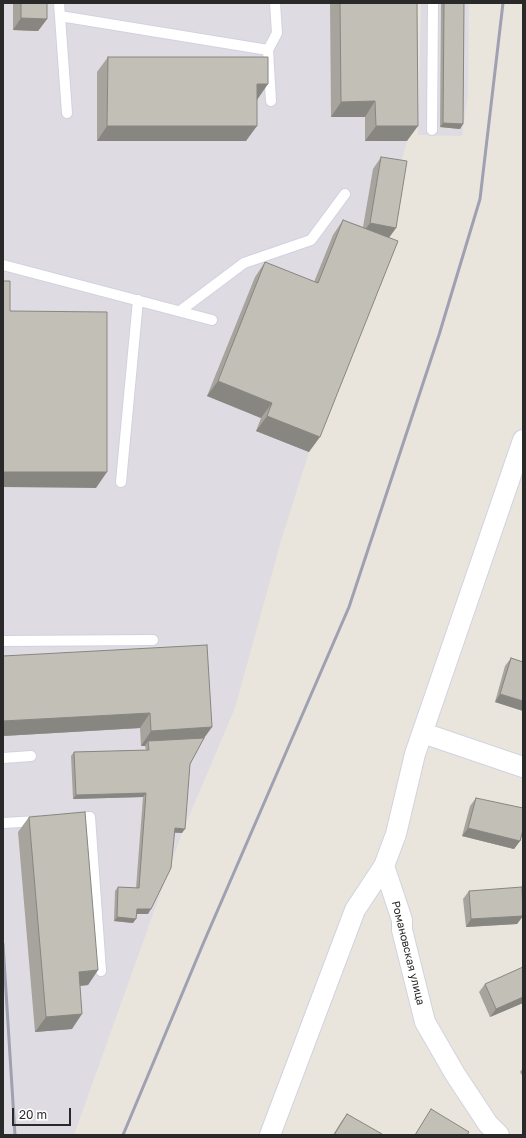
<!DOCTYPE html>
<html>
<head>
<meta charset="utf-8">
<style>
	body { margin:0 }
	#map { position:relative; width:526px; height:1138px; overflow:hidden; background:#e9e5dc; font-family:"Golos Text",sans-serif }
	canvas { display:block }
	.frame { position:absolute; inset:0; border:4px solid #292929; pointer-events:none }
	.scale { position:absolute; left:12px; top:1108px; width:59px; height:18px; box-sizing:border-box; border:2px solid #292929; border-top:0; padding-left:5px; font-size:12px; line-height:14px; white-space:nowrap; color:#292929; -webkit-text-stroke:3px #fff; paint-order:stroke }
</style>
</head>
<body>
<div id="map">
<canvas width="526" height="1138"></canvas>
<div class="frame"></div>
<div class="scale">20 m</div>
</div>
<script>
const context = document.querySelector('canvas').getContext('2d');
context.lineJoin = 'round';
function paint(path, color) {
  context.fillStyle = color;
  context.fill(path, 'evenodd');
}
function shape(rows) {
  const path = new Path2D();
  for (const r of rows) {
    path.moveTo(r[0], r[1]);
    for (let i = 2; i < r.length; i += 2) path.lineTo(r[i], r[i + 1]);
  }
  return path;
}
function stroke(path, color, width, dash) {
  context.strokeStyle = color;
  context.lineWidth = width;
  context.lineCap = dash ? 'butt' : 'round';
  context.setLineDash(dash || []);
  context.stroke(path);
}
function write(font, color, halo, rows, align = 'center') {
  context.font = font + ' "Golos Text",sans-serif';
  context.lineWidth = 4;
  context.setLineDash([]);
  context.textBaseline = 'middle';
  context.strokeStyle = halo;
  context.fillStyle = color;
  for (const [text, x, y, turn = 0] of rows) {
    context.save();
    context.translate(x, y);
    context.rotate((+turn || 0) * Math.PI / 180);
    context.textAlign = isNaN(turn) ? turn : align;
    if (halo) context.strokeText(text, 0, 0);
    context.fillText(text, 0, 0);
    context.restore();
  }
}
paint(shape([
	[3,3,406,3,407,141,398,173,387,240,387,257,309,452,281,541,235,708,182,833,74,1135,3,1135],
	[421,3,469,3,468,96,462,136,418,135]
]), '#dedce2');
const lane = shape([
	[59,3,67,113],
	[60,16,268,50,271,101],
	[268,50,277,33,275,3],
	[432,130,433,3],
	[3,265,212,320],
	[180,311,244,263,311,240,345,194],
	[121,482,138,300],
	[3,641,153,640],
	[3,758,31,756],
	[73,818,90,817,101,971],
	[3,823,39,821]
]);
const street = shape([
	[423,733,523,767],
	[270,1135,355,910,384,866],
	[499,1135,488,1124,455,1074,425,1022,402,930,402,920,384,866,396,834,415,754,523,440]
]);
stroke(lane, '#d1d2e0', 12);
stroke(street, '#d1d2e0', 22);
stroke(lane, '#fff', 10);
stroke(street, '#fff', 20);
stroke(shape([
	[3,944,15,1135],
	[123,1135,203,944,349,607,439,335,480,199,503,3]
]), '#9fa0b1', 3);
paint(shape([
	[13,3,47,3,47,19,38,31,13,30],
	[330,3,417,3,407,141,365,141,365,117,331,117],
	[441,3,464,3,463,124,460,129,440,127],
	[108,57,257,100,246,141,97,141,97,72],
	[381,157,396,228,389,238,309,452,256,431,261,418,207,396,255,277,265,262,314,282,333,235,343,220,363,227,373,169],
	[3,656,212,727,204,738,190,764,182,833,174,833,148,914,137,914,133,923,114,921,115,891,118,887,136,888,143,797,73,799,71,756,74,752,146,750,145,746,141,746,140,728,3,736],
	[511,658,523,662,523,711,495,702,505,666],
	[476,798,520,841,514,849,462,836,470,806],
	[29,817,98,970,88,985,80,986,72,1029,35,1032,18,832],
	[469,891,523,916,517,924,466,927,463,899],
	[485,984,523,1003,490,1017,479,992],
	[523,1068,523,1077,520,1072],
	[431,1109,467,1135,415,1135],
	[347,1114,382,1135,333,1135,341,1122]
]), '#a7a49d');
paint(shape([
	[21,18,47,19,38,31,13,30],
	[257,84,268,84,257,100,246,100],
	[375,101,365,117,331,117,341,102],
	[443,123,463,124,460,129,440,127],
	[107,126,257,126,246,141,97,141],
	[376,126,418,126,407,141,365,141],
	[370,223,396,228,387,240,361,235],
	[218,381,272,403,261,418,207,396],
	[267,416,320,437,309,452,256,431],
	[3,472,107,472,96,488,3,487],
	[500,694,523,701,523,711,495,702],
	[150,713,140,728,3,736,3,721],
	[212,727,201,742,148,741,145,746,141,746,151,731],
	[146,793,143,797,73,799,76,795],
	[175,828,185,829,182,833,172,832],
	[468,828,520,841,514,849,462,836],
	[137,909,151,909,148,914,134,914],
	[523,916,517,924,466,927,471,919],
	[117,917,136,919,133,923,114,921],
	[98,970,88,985,68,987,79,972],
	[523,997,523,1003,490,1017,496,1009],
	[82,1014,72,1029,35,1032,46,1017]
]), '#888680');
const building = shape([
	[21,3,47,3,47,19,21,18,21,3],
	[340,3,417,3,418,126,376,126,375,101,341,102,340,3],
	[444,3,464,3,463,124,443,123,444,3],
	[108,57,268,57,268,84,257,84,257,126,107,126,108,57],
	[381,157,407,161,396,228,370,223,381,157],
	[343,220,398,241,320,437,267,416,272,403,218,381,265,262,318,283,343,220],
	[3,281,10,281,10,311,107,312,107,472,3,472,3,281],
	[207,645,212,727,151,731,150,713,3,721,3,656,207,645],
	[511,658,523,662,523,701,500,694,511,658],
	[204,738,190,764,185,829,175,828,171,868,151,909,137,909,136,919,117,917,118,887,139,888,146,793,76,795,74,752,149,750,148,741,204,738],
	[476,798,523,808,523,830,520,841,468,828,476,798],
	[85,812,98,970,79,972,82,1014,46,1017,29,817,85,812],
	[522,887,523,916,471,919,469,891,522,887],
	[523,967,523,997,496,1009,485,984,523,967],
	[431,1109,469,1132,467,1135,415,1135,431,1109],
	[347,1114,382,1134,382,1135,334,1135,347,1114]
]);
paint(building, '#c2bfb7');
stroke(building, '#888680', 1);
write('11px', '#292929', '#fff', [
	["Романовская улица",408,953,76]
]);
</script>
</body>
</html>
